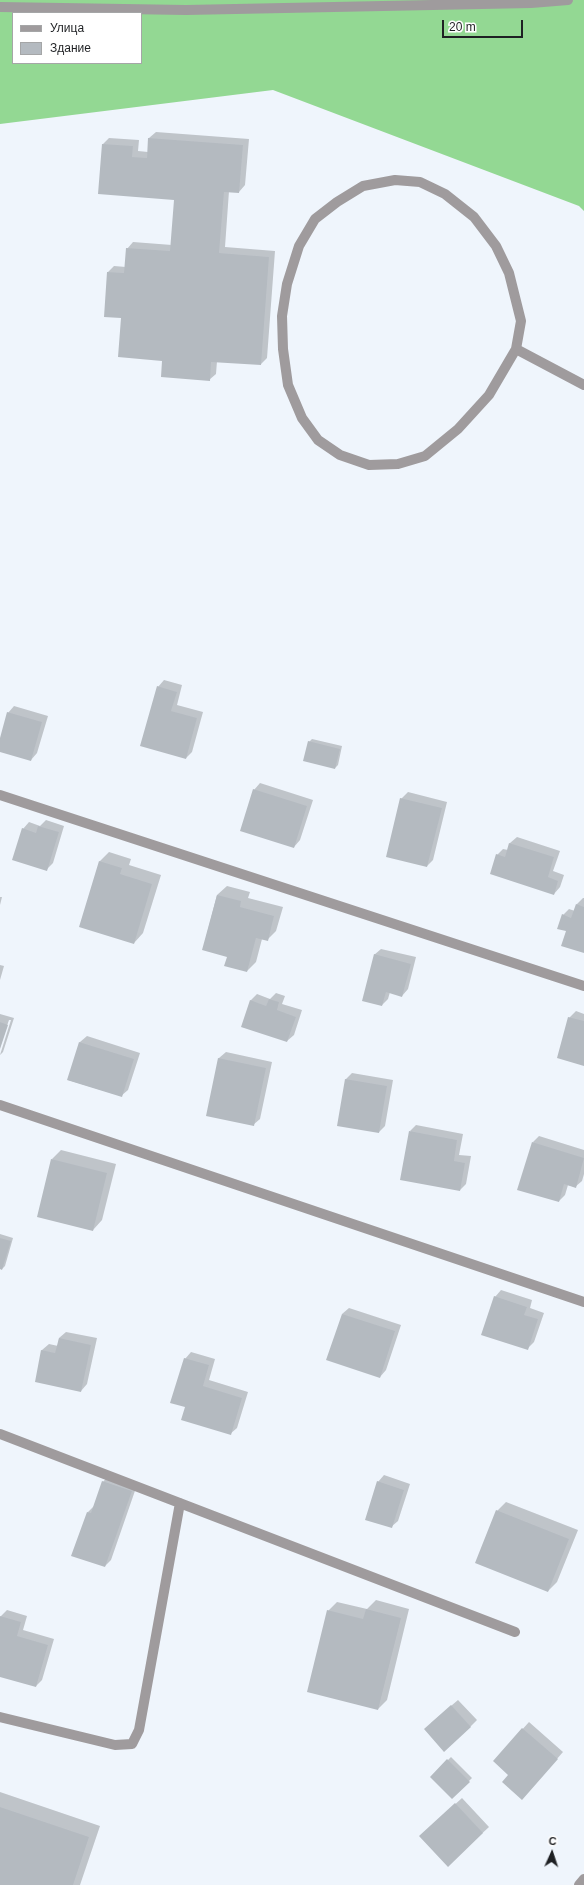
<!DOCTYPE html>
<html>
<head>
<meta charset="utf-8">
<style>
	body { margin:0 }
	#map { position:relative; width:584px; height:1885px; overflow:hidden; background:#eff5fc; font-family:Arial,sans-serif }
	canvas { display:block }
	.legend { position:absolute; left:12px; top:12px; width:130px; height:52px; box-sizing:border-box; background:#fff; border:1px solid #a5a6a7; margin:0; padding:5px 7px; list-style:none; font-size:12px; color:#1e2023 }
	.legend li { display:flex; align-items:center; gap:8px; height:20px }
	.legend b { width:20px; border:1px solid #a5a6a7 }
	.north { position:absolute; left:532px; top:1833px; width:40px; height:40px; -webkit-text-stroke:3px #fff; paint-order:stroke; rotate:3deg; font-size:11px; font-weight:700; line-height:16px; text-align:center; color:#1e2023 }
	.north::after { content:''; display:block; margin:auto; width:14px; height:18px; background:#1e2023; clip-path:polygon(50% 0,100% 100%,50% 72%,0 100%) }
	.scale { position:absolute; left:442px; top:20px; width:81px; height:18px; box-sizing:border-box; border:2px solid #1e2023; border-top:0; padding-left:5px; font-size:12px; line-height:14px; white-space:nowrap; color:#1e2023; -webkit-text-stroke:3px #fff; paint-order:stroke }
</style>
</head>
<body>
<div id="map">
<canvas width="584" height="1885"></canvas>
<ul class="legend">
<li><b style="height:5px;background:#9f9b9d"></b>Улица</li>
<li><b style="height:11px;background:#b4bac0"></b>Здание</li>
</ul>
<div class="north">С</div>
<div class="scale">20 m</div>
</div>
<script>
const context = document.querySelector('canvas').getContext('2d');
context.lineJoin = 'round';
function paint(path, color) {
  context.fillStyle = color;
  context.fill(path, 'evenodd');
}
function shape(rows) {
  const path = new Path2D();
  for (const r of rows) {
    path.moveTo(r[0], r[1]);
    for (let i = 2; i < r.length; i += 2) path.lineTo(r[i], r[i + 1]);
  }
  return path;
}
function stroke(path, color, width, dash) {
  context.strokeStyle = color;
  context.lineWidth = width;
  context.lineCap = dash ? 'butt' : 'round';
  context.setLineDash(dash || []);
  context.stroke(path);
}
paint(shape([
	[0,0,584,0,584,211,579,206,273,90,0,124],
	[13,13,141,13,141,63,13,63]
]), '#93d893');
paint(shape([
	[156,132,249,139,245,185,239,192,229,191,225,247,275,251,267,358,261,364,217,361,216,374,209,380,163,360,122,317,108,272,114,266,126,267,127,249,133,242,172,245,175,199,99,193,103,144,109,138,139,140,138,151,148,152,149,138],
	[164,680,182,685,177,705,203,712,192,752,186,758,158,687],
	[14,706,48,716,37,753,31,760,0,751,0,741,8,713],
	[312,739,342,746,338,765,335,768,309,742],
	[260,783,313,800,300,840,294,847,254,790],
	[408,792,447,802,433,860,427,866,401,799],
	[46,820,64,826,53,863,46,870,23,829,29,822,40,826],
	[517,837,560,851,553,871,564,875,560,887,554,894,497,855,503,849,508,850,510,843],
	[109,852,131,859,129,865,161,875,143,933,134,943,80,926,100,861],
	[227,886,250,892,248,898,283,907,276,931,267,940,262,939,256,962,247,971,228,956,203,949,217,895],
	[0,897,2,897,0,905],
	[583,898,584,898,584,952,567,931,563,915,569,909,575,911,577,904],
	[381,949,416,957,408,989,402,996,390,992,388,999,382,1005,374,955],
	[0,965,4,966,0,980],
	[276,993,285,996,282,1004,302,1010,294,1035,287,1041,250,1001,257,994,270,999],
	[576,1011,584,1014,584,1065,569,1018],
	[0,1014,14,1018,3,1052,0,1055,11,1020,9,1020,0,1046],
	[87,1036,140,1053,128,1090,121,1096,68,1080,80,1042],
	[226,1052,272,1062,260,1119,253,1125,207,1115,219,1058],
	[352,1073,393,1080,385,1126,379,1132,338,1125,346,1079],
	[416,1125,463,1134,459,1155,471,1156,466,1184,460,1190,410,1131],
	[539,1136,584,1150,584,1174,582,1181,575,1187,568,1185,565,1195,559,1201,533,1142],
	[61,1150,116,1164,102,1220,93,1230,52,1159],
	[0,1234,13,1238,5,1266,2,1269,0,1268],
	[501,1290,532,1300,530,1308,544,1313,534,1342,527,1349,495,1297],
	[349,1308,401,1325,386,1370,380,1377,342,1314],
	[66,1332,97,1338,87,1384,81,1391,36,1381,42,1350,49,1344,58,1346,59,1338],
	[191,1352,215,1359,209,1380,248,1392,237,1428,230,1434,186,1406,185,1359],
	[109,1475,137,1485,111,1560,105,1566,88,1512,94,1506,103,1482],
	[384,1475,410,1484,398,1521,391,1527,378,1482],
	[506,1502,578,1530,557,1582,548,1591,497,1511],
	[376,1600,409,1609,387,1700,378,1709,328,1611,337,1602,367,1609],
	[7,1610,27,1616,23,1630,54,1639,42,1680,36,1686,0,1676,0,1621,1,1616],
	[458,1700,477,1720,470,1727,431,1723],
	[529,1722,563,1752,528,1792,494,1761],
	[451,1757,472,1778,452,1798,431,1777],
	[0,1792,100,1826,80,1885,0,1885],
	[462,1798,489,1827,448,1865,427,1830]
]), '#0003');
paint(shape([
	[148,138,243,145,239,193,224,192,219,253,269,257,261,365,211,362,210,381,161,377,162,361,118,357,121,318,104,317,107,272,124,273,126,248,170,251,174,200,98,194,102,144,133,146,132,157,147,158],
	[157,686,177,692,171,711,197,718,186,759,140,746],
	[7,712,42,722,31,761,0,752,0,738],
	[308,741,340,749,335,769,303,761],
	[253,789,307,806,294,848,240,831],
	[400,798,442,808,427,867,386,857],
	[38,826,59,832,47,871,12,860,22,828,36,833],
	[509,843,554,857,548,877,558,881,554,895,490,874,496,854,505,857],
	[99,861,122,868,120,874,152,884,134,944,79,927],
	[217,895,241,901,240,907,274,916,268,941,256,938,247,972,224,966,227,957,202,950],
	[576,904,584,907,584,953,561,946,566,931,557,929,562,914,571,918],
	[374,954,411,964,402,997,386,992,382,1006,362,1001],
	[269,999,279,1002,277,1010,296,1017,287,1042,241,1027,250,1000,266,1006],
	[568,1017,584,1021,584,1066,557,1058],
	[0,1022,8,1025,0,1049],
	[79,1042,134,1059,122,1097,67,1080],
	[218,1058,266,1068,254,1126,206,1116],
	[345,1079,387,1086,379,1133,337,1126],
	[409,1131,457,1140,454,1161,465,1163,460,1191,400,1180],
	[532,1142,584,1158,576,1188,564,1184,559,1202,517,1190],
	[51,1159,107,1173,93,1231,37,1217],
	[0,1238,11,1241,2,1270,0,1269],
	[494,1296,527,1307,524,1315,538,1319,528,1350,481,1335],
	[342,1314,395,1331,380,1378,326,1360],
	[59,1338,91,1345,81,1392,35,1382,41,1350,55,1353],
	[184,1358,209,1365,203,1386,242,1398,231,1435,181,1420,185,1407,170,1403],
	[102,1481,132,1491,105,1567,71,1556,87,1512,91,1513],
	[377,1481,404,1490,392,1528,365,1520],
	[496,1510,569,1539,548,1592,475,1563],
	[366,1609,401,1618,378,1710,307,1692,327,1610,363,1619],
	[0,1616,21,1622,17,1636,48,1645,36,1687,0,1677],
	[451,1705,471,1727,444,1752,424,1729],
	[522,1728,558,1759,522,1800,502,1782,508,1775,493,1761],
	[447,1759,470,1782,452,1799,430,1777],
	[455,1803,483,1833,448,1867,419,1836],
	[0,1807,89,1837,73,1885,0,1885]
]), '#b4bac0');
stroke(shape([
	[395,180,420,182,445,194,474,217,496,246,509,273,521,321,516,349,489,395,458,429,425,456,398,464,369,465,340,455,318,440,302,418,288,385,283,349,282,316,287,284,299,246,315,219,337,202,363,186,395,180],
	[516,349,584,385],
	[0,795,584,986],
	[0,1105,584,1302],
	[0,1434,515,1632],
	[0,1717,115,1745,132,1744,139,1730,180,1503],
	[579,1885,584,1879]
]), '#9f9b9d', 10);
stroke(shape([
	[0,7,186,10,531,3,568,0]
]), '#9f9b9d', 10);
</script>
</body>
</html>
